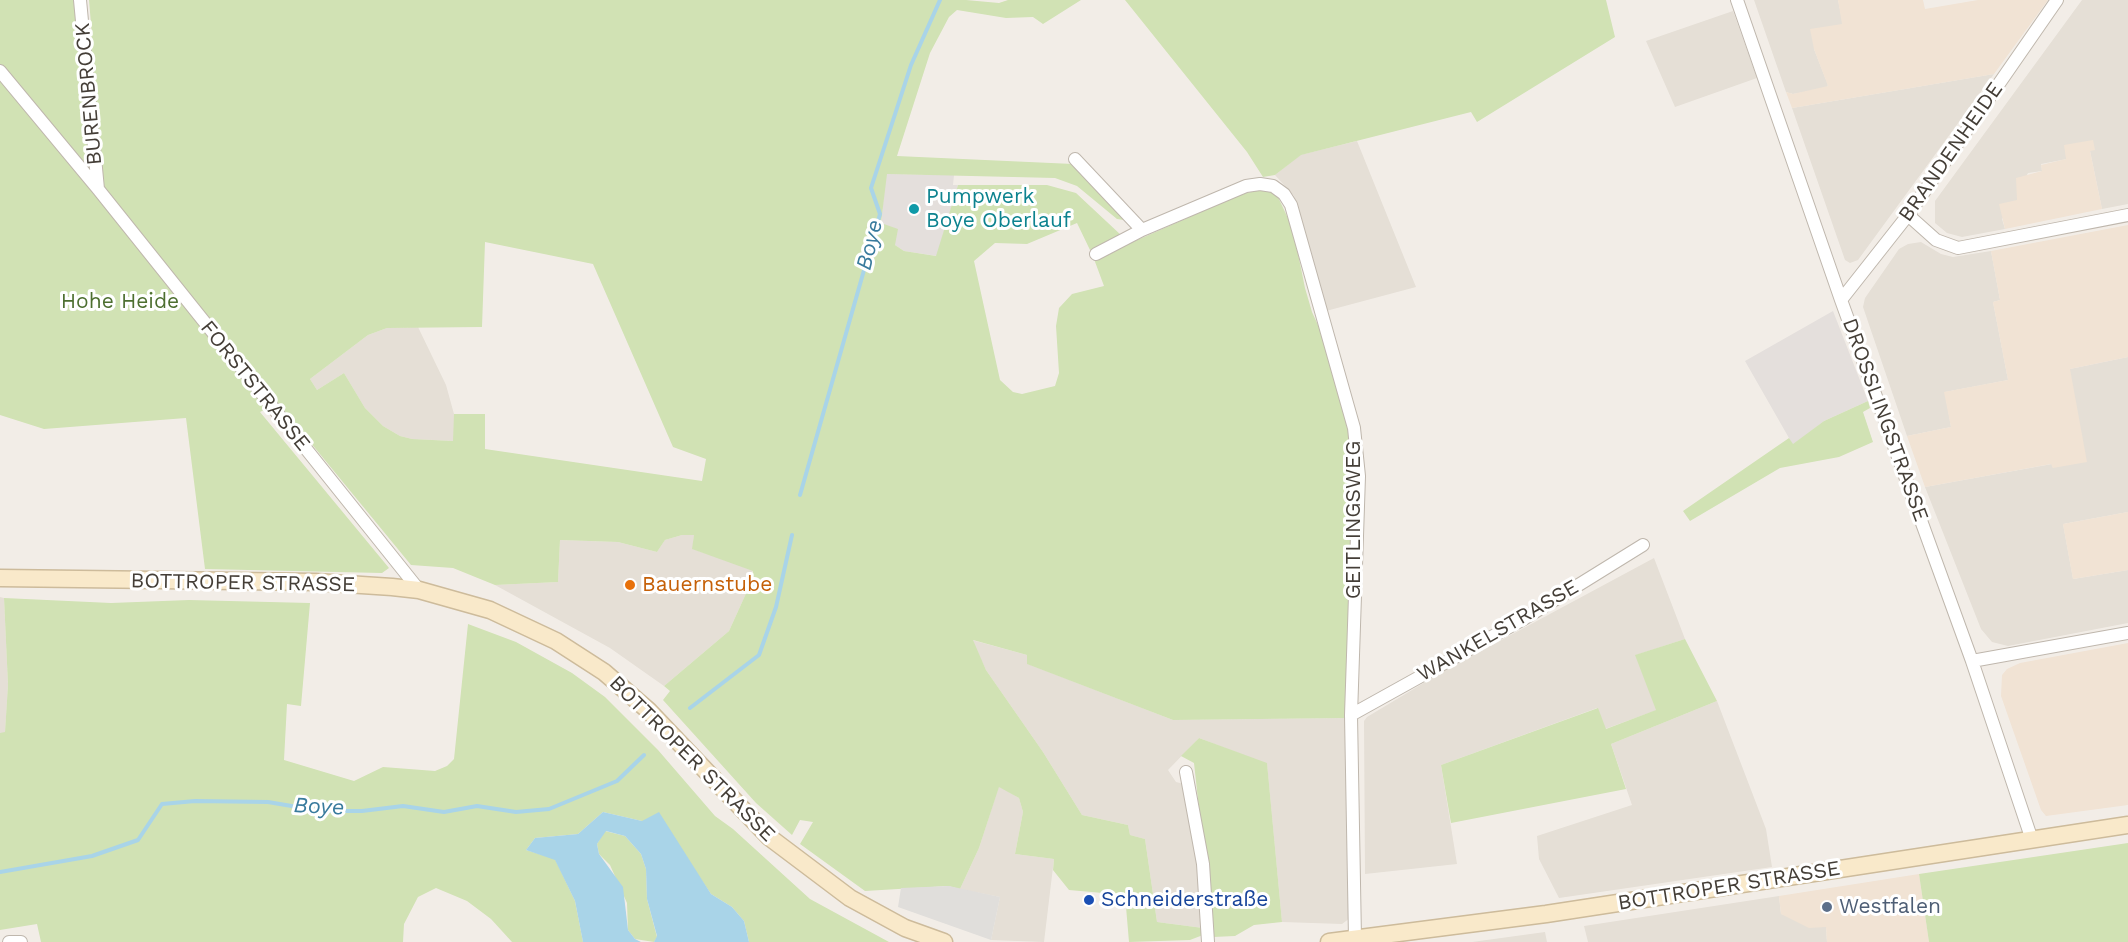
<!DOCTYPE html>
<html>
<head>
<meta charset="utf-8">
<style>
	body { margin:0 }
	canvas { display:block; background:#f2ede7 }
</style>
</head>
<body>
<canvas width="2128" height="942"></canvas>
<script>
const context = document.querySelector('canvas').getContext('2d');
context.lineJoin = 'round';
function paint(path, color) {
  context.fillStyle = color;
  context.fill(path, 'evenodd');
}
function shape(rows) {
  const path = new Path2D();
  for (const r of rows) {
    path.moveTo(r[0], r[1]);
    for (let i = 2; i < r.length; i += 2) path.lineTo(r[i], r[i + 1]);
  }
  return path;
}
function stroke(path, color, width, dash) {
  context.strokeStyle = color;
  context.lineWidth = width;
  context.lineCap = dash ? 'butt' : 'round';
  context.setLineDash(dash || []);
  context.stroke(path);
}
function write(font, color, halo, rows, align = 'center') {
  context.font = font + ' "Work Sans",sans-serif';
  context.lineWidth = 6;
  context.setLineDash([]);
  context.textBaseline = 'middle';
  context.strokeStyle = halo;
  context.fillStyle = color;
  for (const [text, x, y, turn = 0] of rows) {
    context.save();
    context.translate(x, y);
    context.rotate((+turn || 0) * Math.PI / 180);
    context.textAlign = isNaN(turn) ? turn : align;
    if (halo) context.strokeText(text, 0, 0);
    context.fillText(text, 0, 0);
    context.restore();
  }
}
paint(shape([
	[1754,0,1838,0,1843,24,1814,49,1828,85,1826,88,1793,94,1786,92],
	[2082,0,2128,0,2128,204,2102,209,2090,151,2065,145,2067,159,2041,164,2042,171,2028,173,2018,191,2017,200,2002,219,2005,229,1962,237,1947,233,1935,223,1935,201],
	[1733,11,1757,78,1675,107,1646,41],
	[1994,74,1858,260,1850,263,1845,260,1792,108],
	[1357,141,1416,287,1326,311,1294,196,1275,175,1300,155],
	[1921,242,1941,254,1953,257,1991,251,2000,300,1993,302,2008,380,1945,392,1951,427,1907,436,1863,307,1865,298,1899,249,1908,244],
	[418,327,446,385,454,414,454,441,412,439,400,436,383,426,365,408,344,373,317,390,310,379,368,335,387,328],
	[2128,357,2128,512,2063,524,2073,579,2128,570,2128,623,2008,646,1992,642,1981,629,1925,487,2052,464,2053,468,2070,369],
	[682,535,694,535,693,549,753,570,748,589,729,631,664,686,610,648,495,585,558,582,560,540,618,542,657,552,665,540],
	[1654,558,1685,639,1636,655,1657,710,1605,729,1597,708,1441,765,1457,864,1365,874,1364,721,1367,717,1442,672],
	[0,597,4,598,8,685,5,733,0,733],
	[972,640,1027,655,1028,664,1173,720,1346,718,1350,918,1342,924,1282,922,1267,764,1199,738,1168,770,1176,782,1184,784,1199,865,1203,928,1157,922,1145,839,1130,835,1128,825,1082,815,1043,752,986,670],
	[1717,701,1766,829,1772,867,1559,898,1539,859,1537,836,1632,805,1611,744],
	[999,786,1019,798,1023,812,1015,854,1054,859,1044,942,991,940,1000,897,960,889,979,848],
	[1779,896,1781,914,1826,927,1827,942,1588,942,1584,926],
	[1545,932,1547,942,1472,942]
]), '#e5dfd6');
paint(shape([
	[1838,0,1923,0,1925,9,1978,0,2048,0,1994,74,1792,108,1786,92,1793,94,1828,86,1814,49,1810,29,1842,24],
	[2093,140,2095,150,2090,151,2102,209,2005,229,1999,204,2017,200,2016,178,2042,171,2041,165,2066,159,2064,145],
	[2128,225,2128,357,2070,369,2087,462,2053,468,2051,464,1925,487,1907,436,1951,427,1944,392,2008,380,1993,302,2000,300,1991,251],
	[2128,512,2128,570,2073,579,2063,524],
	[2128,643,2128,805,2046,816,2041,810,2001,696,2002,675,2007,669,2020,663],
	[1919,874,1929,942,1827,942,1826,927,1809,928,1781,914,1779,896]
]), '#f1e3d4');
paint(shape([
	[886,174,954,175,953,185,958,185,937,256,904,251,895,245,881,224],
	[1833,311,1868,401,1824,421,1793,445,1745,361]
]), '#e4dfdc');
paint(shape([
	[0,0,76,0,78,14,92,36,89,0,966,0,999,3,1008,0,1081,0,1043,24,1033,17,1006,18,957,10,949,17,930,53,897,156,1073,164,1124,220,1117,219,1077,186,1055,178,887,174,881,223,898,229,895,245,904,251,936,256,958,185,1047,185,1076,193,1122,236,1090,250,1077,223,1027,244,995,243,974,261,1000,380,1013,392,1022,394,1055,386,1059,373,1056,326,1059,308,1072,294,1104,286,1094,259,1242,194,1260,190,1269,191,1278,197,1293,229,1305,288,1312,312,1327,345,1350,432,1353,497,1346,718,1173,720,1027,664,1027,655,973,640,986,670,1043,752,1082,815,1128,825,1130,835,1145,839,1157,922,1203,928,1203,935,1190,940,1129,942,1125,895,1069,890,1053,870,1054,859,1015,854,1023,812,1019,798,999,787,979,848,960,889,948,886,865,891,800,844,813,822,800,820,792,835,756,803,663,700,670,691,664,686,729,631,748,589,753,571,692,549,694,535,682,535,665,540,657,552,618,542,560,540,558,582,495,585,453,568,411,565,278,403,260,412,389,568,382,573,205,569,186,418,44,429,0,415],
	[485,242,593,264,673,447,706,459,702,481,485,449,485,414,454,414,453,441,412,439,400,436,383,426,365,408,344,373,317,390,310,379,368,335,387,328,482,327],
	[1125,0,1606,0,1615,37,1477,122,1471,112,1301,155,1275,175,1263,177,1247,152],
	[1868,401,1870,408,1863,412,1873,442,1839,457,1780,468,1690,521,1683,511,1789,438,1793,444,1824,421],
	[4,598,111,603,189,600,310,603,301,706,287,704,284,760,354,781,383,767,435,771,447,766,454,759,468,624,516,642,572,673,605,697,658,750,715,816,733,829,810,899,889,942,749,942,744,921,732,907,711,894,670,833,642,821,603,812,578,834,535,838,526,850,555,859,575,901,583,942,512,942,491,919,467,901,436,888,418,897,404,924,403,942,41,942,37,924,0,930,0,733,5,732,8,685],
	[1685,639,1717,701,1611,744,1626,789,1451,823,1441,765,1598,708,1606,729,1656,710,1635,655],
	[1199,738,1267,763,1282,922,1254,925,1235,936,1213,937,1194,763,1181,756],
	[605,831,625,836,641,854,646,869,647,899,657,937,654,942,635,939,628,930,627,903,610,865,599,854,597,844],
	[2128,843,2128,942,1929,942,1919,874]
]), '#d1e2b4');
paint(shape([
	[949,886,1000,897,991,940,898,907,901,888]
]), '#e0dedb');
paint(shape([
	[603,812,642,821,659,812,711,894,732,907,744,921,749,942,654,942,657,936,647,899,646,869,641,854,625,836,606,831,597,844,599,854,623,887,628,930,635,939,641,942,583,942,575,901,555,860,526,850,535,838,578,834]
]), '#a9d4e8');
stroke(shape([
	[800,495,880,214,871,188,911,65,940,0],
	[690,708,759,655,776,607,792,535],
	[0,872,92,856,138,840,162,804,195,801,268,802,321,811,362,811,403,806,444,812,477,806,516,812,549,809,617,781,644,755]
]), '#a9d4e8', 4);
const street = shape([
	[80,0,98,189],
	[1737,0,1841,300,1972,661,2032,840],
	[0,71,98,189,419,590],
	[1075,159,1142,230,1246,186,1260,184,1273,186,1284,194,1291,205,1354,428,1359,476,1351,715,1355,939],
	[1908,215,1936,240,1958,248,2128,215],
	[1096,254,1142,230],
	[1841,300,1908,215,2057,0],
	[1972,661,2128,633],
	[1351,715,1522,620,1643,545],
	[1186,772,1203,864,1208,942],
	[9,942,21,942]
]);
const secondary = shape([
	[0,578,316,582,392,587,419,590,490,610,556,641,604,672,649,711,769,837,850,898,905,928,944,942],
	[1329,942,1546,914,2128,825]
]);
stroke(street, '#bfb7ad', 14);
stroke(secondary, '#cdbb9b', 19);
stroke(street, '#fff', 12);
stroke(secondary, '#f9e9ca', 16);
for (const [x, y, r, color] of [
	[914,209,6,"#0f9aa8"],
	[630,585,6,"#e8710a"],
	[1089,900,6,"#1a4fb4"],
	[1827,907,6,"#5c6f8a"]
]) {
  const dot = new Path2D();
  dot.arc(x, y, r, 0, 2 * Math.PI);
  context.fillStyle = color;
  context.fill(dot);
  stroke(dot, '#fff', 2);
}
write('21px', '#443e37', '#fff', [
	["BURENBROCK",89,94,-95],
	["BRANDENHEIDE",1951,152,-55],
	["FORSTSTRASSE",255,386,51],
	["DROSSLINGSTRASSE",1885,420,70],
	["GEITLINGSWEG",1354,520,-90],
	["BOTTROPER STRASSE",243,583,1],
	["WANKELSTRASSE",1498,631,-30],
	["BOTTROPER STRASSE",692,759,45],
	["BOTTROPER STRASSE",1729,886,-9]
]);
write('21px', '#0d838f', '#fff', [
	["Pumpwerk",926,197],
	["Boye Oberlauf",926,221]
], 'left');
write('21px', '#4d6f30', '#fff', [
	["Hohe Heide",120,302]
]);
write('21px', '#c56008', '#fff', [
	["Bauernstube",642,585]
], 'left');
write('21px', '#164399', '#fff', [
	["Schneiderstraße",1101,900]
], 'left');
write('21px', '#4e5e75', '#fff', [
	["Westfalen",1839,907]
], 'left');
write('italic 22px', '#397b9d', '#fff', [
	["Boye",870,245,-76],
	["Boye",319,807,3]
]);
</script>
</body>
</html>
